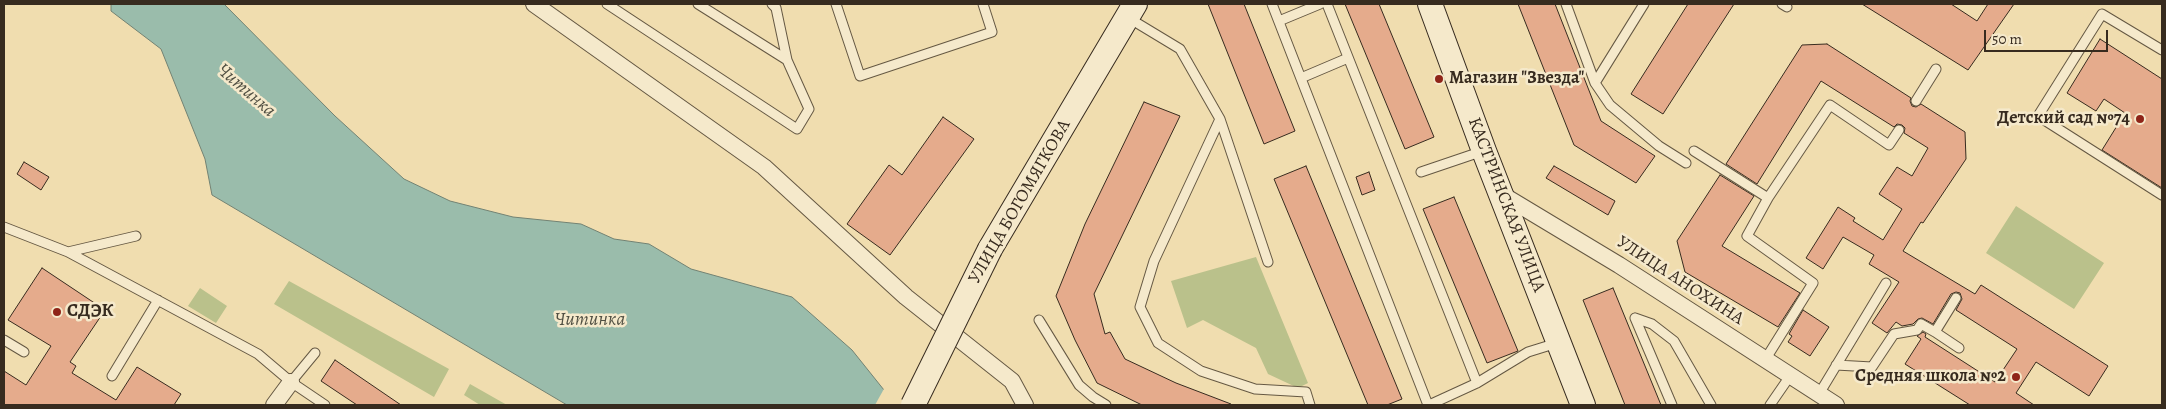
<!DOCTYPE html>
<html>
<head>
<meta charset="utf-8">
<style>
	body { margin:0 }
	#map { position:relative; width:2166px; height:409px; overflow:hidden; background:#f0ddaf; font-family:Alegreya,serif }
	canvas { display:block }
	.frame { position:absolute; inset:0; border:5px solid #372b1f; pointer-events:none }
	.scale { position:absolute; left:1984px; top:30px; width:124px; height:22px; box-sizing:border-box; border:2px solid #372b1f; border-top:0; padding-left:6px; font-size:15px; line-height:18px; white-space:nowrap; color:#372b1f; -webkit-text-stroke:4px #f5e9cb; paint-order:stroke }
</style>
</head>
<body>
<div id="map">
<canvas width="2166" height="409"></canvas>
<div class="frame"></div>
<div class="scale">50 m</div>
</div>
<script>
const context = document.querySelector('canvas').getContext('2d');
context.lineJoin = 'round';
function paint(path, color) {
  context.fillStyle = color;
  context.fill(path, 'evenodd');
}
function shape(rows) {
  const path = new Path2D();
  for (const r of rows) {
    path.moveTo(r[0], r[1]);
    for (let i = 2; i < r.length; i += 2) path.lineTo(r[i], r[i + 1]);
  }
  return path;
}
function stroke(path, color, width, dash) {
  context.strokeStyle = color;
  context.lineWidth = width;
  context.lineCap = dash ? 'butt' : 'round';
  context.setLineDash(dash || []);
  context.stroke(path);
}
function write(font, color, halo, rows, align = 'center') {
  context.font = font + ' Alegreya,serif';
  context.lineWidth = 5;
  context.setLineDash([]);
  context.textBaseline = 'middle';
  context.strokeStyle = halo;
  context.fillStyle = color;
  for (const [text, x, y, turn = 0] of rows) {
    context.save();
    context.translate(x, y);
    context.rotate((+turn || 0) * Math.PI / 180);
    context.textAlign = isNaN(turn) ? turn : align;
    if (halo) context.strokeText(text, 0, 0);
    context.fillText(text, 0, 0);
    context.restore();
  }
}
paint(shape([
	[2016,206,2104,263,2074,309,1986,253],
	[1256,257,1308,383,1298,388,1268,374,1256,348,1203,320,1187,328,1171,281],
	[289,281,449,369,434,397,274,304],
	[200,288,227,306,216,323,188,306],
	[470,384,507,405,480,405,464,395]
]), '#bac18b');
const water = shape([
	[111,4,224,4,335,116,404,179,450,201,513,217,581,224,614,239,649,244,691,269,792,297,852,350,896,405,567,405,212,195,205,159,161,49,111,11,111,4]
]);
paint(water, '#9abcab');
stroke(water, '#728273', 1);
paint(shape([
	[885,387,898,404,898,405,875,405]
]), '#f0ddaf');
const building = shape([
	[1208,4,1244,4,1295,131,1264,144,1208,4],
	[1345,4,1379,4,1434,137,1405,149,1345,4],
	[1518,4,1555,4,1601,121,1655,156,1636,183,1574,145,1518,4],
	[1688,4,1734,4,1663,114,1631,94,1688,4],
	[1862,4,1951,4,1977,21,1988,4,2014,4,1968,70,1862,4],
	[2100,39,2162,79,2162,188,2102,150,2125,113,2104,99,2096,111,2067,93,2100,39],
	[1827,44,1911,98,1910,101,1912,106,1916,107,1921,104,1965,132,1966,159,1923,223,1921,222,1903,251,1975,294,1981,285,2108,366,2089,396,2036,362,2016,393,2034,405,1970,405,1905,364,1921,339,1917,336,1923,332,1926,334,1925,337,1995,382,2017,349,1956,310,1962,299,1960,293,1956,292,1951,294,1933,324,1922,318,1918,319,1913,324,1902,326,1896,322,1887,333,1872,323,1899,282,1869,264,1874,255,1843,237,1823,269,1806,258,1838,207,1855,218,1853,221,1883,240,1902,209,1879,194,1897,167,1912,176,1928,148,1904,133,1905,128,1902,125,1897,124,1894,127,1821,81,1757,184,1726,164,1802,45,1827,44],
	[1144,102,1180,116,1094,294,1105,334,1110,332,1125,359,1176,383,1231,404,1231,405,1142,405,1097,383,1075,340,1056,296,1085,224,1144,102],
	[943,117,974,139,890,255,847,224,889,165,902,175,943,117],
	[24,162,49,177,41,190,17,174,24,162],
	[1306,166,1402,399,1387,405,1368,405,1274,179,1306,166],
	[1554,166,1615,201,1608,215,1546,178,1554,166],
	[1369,172,1375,190,1362,195,1356,177,1369,172],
	[1720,175,1754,196,1722,246,1800,293,1778,327,1685,272,1677,241,1720,175],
	[1454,197,1518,351,1487,363,1423,209,1454,197],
	[42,268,105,310,70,362,76,366,72,373,116,400,137,367,181,394,174,405,4,405,4,371,26,385,51,346,8,320,42,268],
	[1613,288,1661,405,1625,405,1583,300,1613,288],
	[1803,310,1829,327,1810,356,1788,342,1792,336,1789,334,1803,310],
	[335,360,401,405,357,405,321,381,335,360]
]);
paint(building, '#e5ab8c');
stroke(building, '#372b1f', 1);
const service = shape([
	[607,4,797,129,809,109,787,60,776,8,772,4],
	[698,4,787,60],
	[836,4,860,76,992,32,983,4],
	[1272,4,1428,405],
	[1327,4,1477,383],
	[1566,4,1595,83,1610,105,1659,146,1686,163],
	[1782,4,1787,7],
	[1127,17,1180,49,1220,119,1268,262],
	[1279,21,1320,4],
	[2162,50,2102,14,2038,116,2162,195],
	[1301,78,1348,58],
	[1595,83,1644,4],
	[1916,101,1936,69],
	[1220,119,1154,261,1140,307,1158,343,1201,371,1255,389,1306,392,1310,405],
	[1694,151,1768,198,1747,236,1813,283,1765,360],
	[1421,172,1483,151],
	[1768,198,1830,105,1889,145,1899,130],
	[4,227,68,252,136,236],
	[68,252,258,354,291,382,325,405],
	[1635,318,1652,324,1674,341,1711,405],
	[1635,318,1672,405],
	[1039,320,1079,385,1093,397,1106,405],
	[1935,332,1959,348],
	[4,340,24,352],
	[1836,365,1872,367,1894,334,1917,330,1921,324,1935,332,1956,298],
	[112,376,158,300],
	[291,382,315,353],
	[1819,394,1886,283],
	[1429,405,1477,383,1528,352,1557,343],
	[1770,405,1790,376]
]);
const minor = shape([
	[534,4,764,167,906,297,1012,381,1025,405],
	[1501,194,1619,265,1836,405],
	[274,405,291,382]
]);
const secondary = shape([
	[1430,4,1484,151,1583,405],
	[990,249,1135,4]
]);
stroke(service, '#655843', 11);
stroke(minor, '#655843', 18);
stroke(secondary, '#372b1f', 26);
stroke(service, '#f5e9cb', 9);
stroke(minor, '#f5e9cb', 16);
stroke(secondary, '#f5e9cb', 24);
const secondaryBridge = shape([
	[913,405,990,249]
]);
stroke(secondaryBridge, '#372b1f', 26, []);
stroke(secondaryBridge, '#f5e9cb', 24);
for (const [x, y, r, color] of [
	[1439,79,5,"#8f2418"],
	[2140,119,5,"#8f2418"],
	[57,312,5,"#8f2418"],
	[2016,377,5,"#8f2418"]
]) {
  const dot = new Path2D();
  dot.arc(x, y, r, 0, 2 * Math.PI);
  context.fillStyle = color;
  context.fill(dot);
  stroke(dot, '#f5e9cb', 2);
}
write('bold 18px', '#372b1f', '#f5e9cb', [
	["Магазин \"Звезда\"",1449,79],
	["Детский сад №74",2130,119,"right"],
	["СДЭК",67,312],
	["Средняя школа №2",2006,377,"right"]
], 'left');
write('18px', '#372b1f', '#f5e9cb', [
	["УЛИЦА БОГОМЯГКОВА",1020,202,-60],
	["КАСТРИНСКАЯ УЛИЦА",1506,205,69],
	["УЛИЦА АНОХИНА",1680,281,33]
]);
write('italic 19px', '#504f42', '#f5e9cb', [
	["Читинка",246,91,41],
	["Читинка",590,320]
]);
</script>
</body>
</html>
